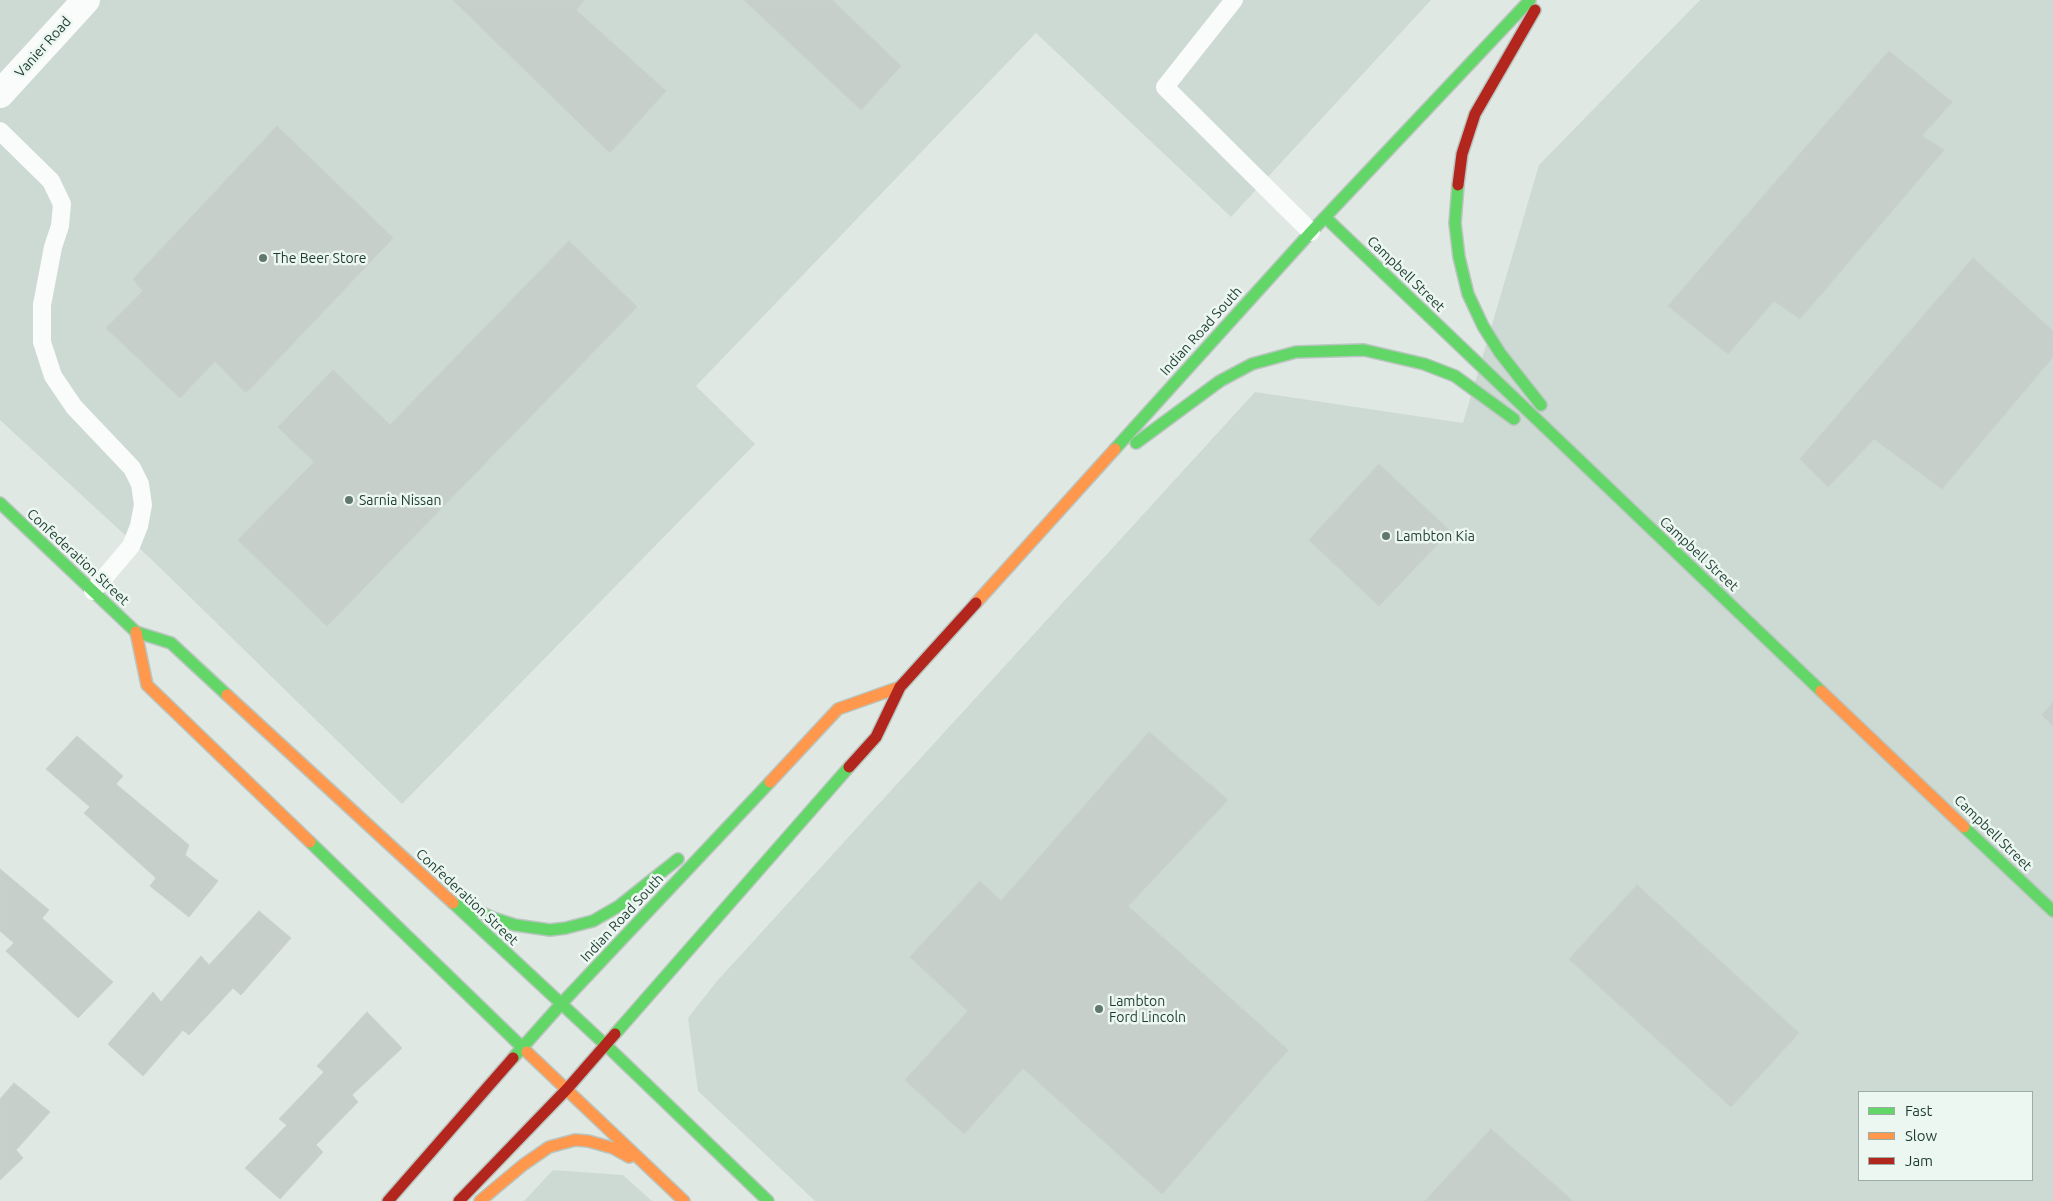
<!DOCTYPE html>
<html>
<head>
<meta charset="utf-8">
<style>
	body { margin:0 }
	#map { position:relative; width:2053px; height:1201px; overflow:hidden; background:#e0e8e4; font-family:Ubuntu,sans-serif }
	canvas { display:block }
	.legend { position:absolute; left:1858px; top:1091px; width:175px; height:90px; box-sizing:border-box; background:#edf7f1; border:1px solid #9aaca4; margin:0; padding:6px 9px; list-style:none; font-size:15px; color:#1d3c31 }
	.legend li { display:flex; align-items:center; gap:10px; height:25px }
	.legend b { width:25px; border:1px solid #9aaca4 }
</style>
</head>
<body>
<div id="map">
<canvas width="2053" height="1201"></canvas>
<ul class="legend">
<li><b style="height:6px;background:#63d668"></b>Fast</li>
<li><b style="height:6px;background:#ff974d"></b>Slow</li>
<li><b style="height:6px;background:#b3261e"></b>Jam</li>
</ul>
</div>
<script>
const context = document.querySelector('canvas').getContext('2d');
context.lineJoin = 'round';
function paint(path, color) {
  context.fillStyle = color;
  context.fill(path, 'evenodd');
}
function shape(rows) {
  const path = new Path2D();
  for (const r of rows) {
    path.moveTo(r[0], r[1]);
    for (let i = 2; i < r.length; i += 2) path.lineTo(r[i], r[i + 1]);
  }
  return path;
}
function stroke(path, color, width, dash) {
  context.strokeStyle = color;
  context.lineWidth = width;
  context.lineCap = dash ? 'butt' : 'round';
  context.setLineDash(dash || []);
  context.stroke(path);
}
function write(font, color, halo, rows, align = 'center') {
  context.font = font + ' Ubuntu,sans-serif';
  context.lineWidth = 5;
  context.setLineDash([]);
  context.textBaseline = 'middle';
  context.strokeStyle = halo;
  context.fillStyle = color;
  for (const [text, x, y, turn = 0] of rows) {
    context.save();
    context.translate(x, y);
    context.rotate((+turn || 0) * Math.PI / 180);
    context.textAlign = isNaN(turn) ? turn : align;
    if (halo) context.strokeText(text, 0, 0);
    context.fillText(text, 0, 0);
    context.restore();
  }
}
paint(shape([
	[0,0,1431,0,1231,217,1036,33,696,386,755,444,402,804,151,559,0,420],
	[1700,0,2053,0,2053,1201,815,1201,698,1091,688,1018,717,981,1255,392,1463,423,1539,165],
	[1859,1092,2032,1092,2032,1180,1859,1180],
	[553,1170,623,1175,652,1201,524,1201]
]), '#cddad3');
const building = shape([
	[453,0,584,0,576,10,666,91,610,153,453,0],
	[744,0,832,0,901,66,861,110,744,0],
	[1889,51,1952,102,1922,136,1944,150,1800,319,1774,301,1728,354,1668,306,1889,51],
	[277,126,393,238,246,393,215,361,180,398,106,328,143,291,133,279,277,126],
	[569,241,637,307,327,626,238,540,314,462,278,427,333,370,390,425,569,241],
	[1973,258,2053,331,2053,357,1942,489,1874,439,1828,487,1800,459,1973,258],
	[1379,464,1450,531,1379,606,1309,540,1379,464],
	[2053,702,2053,726,2042,715,2053,702],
	[1149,732,1228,800,1128,906,1288,1050,1162,1194,1023,1068,964,1134,905,1080,968,1011,910,957,980,881,1001,901,1149,732],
	[77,736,123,776,116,784,189,845,185,855,218,881,189,917,150,886,156,878,84,813,90,807,46,769,77,736],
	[0,869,49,910,42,918,113,982,78,1018,6,951,14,943,0,931,0,869],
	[1637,885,1799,1033,1731,1107,1569,959,1637,885],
	[259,911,291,938,241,995,233,988,189,1035,183,1030,143,1076,108,1044,153,992,161,1002,201,956,209,965,259,911],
	[367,1012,402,1048,352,1095,358,1102,316,1145,323,1152,280,1199,245,1168,287,1125,279,1119,324,1072,317,1066,367,1012],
	[14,1083,50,1112,16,1150,23,1158,0,1180,0,1099,14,1083],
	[1491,1129,1573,1201,1425,1201,1491,1129]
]);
paint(building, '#c7cfcb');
stroke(building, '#c9d1cd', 1);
const fast = shape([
	[1458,185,1455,223,1459,257,1468,294,1483,326,1500,353,1541,405],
	[1325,217,1821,691],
	[1136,443,1220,381,1252,364,1296,352,1364,350,1424,364,1455,376,1514,419],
	[1115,449,1311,232,1530,0],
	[0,503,136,632,171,643,227,695],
	[1964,827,2053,911],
	[310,842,527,1052],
	[453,903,611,1050,768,1201],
	[462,904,493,918,515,925,550,930,566,928,593,921,619,906,678,859],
	[615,1034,849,767],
	[513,1058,561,1004,770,782]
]);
const slow = shape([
	[976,603,1115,449],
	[136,632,147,685,310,842],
	[1821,691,1964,827],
	[227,695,453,903],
	[770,782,838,709,900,687],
	[527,1052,684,1201],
	[480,1201,523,1165,549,1147,575,1140,588,1141,613,1148,629,1157]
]);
const jam = shape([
	[1458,185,1462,154,1475,114,1535,10],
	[849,767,876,737,900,687,976,603],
	[388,1201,513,1058],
	[459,1201,567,1089,615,1034]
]);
stroke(fast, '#b9c5bf', 14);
stroke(slow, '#b9c5bf', 14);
stroke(jam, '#b9c5bf', 14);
stroke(shape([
	[1234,0,1165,87,1311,232],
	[0,131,51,181,62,204,60,226,53,247,42,305,42,342,53,376,74,407,132,468,140,484,143,505,139,526,131,546,93,591]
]), '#fafcfb', 18);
stroke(shape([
	[0,94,86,0]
]), '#fafcfb', 28);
stroke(fast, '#63d668', 11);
stroke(slow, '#ff974d', 11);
stroke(jam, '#b3261e', 11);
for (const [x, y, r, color] of [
	[263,258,5,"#617870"],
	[349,500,5,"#617870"],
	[1386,536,5,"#617870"],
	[1099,1009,5,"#617870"]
]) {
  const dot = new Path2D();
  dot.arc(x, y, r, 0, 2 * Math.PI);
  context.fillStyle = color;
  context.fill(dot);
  stroke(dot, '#edf7f1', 2);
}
write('14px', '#1d3c31', '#edf7f1', [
	["Vanier Road",43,47,-48],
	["Campbell Street",1406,274,44],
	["Indian Road South",1201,331,-48],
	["Campbell Street",1699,554,43],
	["Confederation Street",78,557,43],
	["Campbell Street",1993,833,44],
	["Confederation Street",467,897,43],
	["Indian Road South",622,918,-47]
]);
write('14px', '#1d3c31', '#edf7f1', [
	["The Beer Store",273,258],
	["Sarnia Nissan",359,500],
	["Lambton Kia",1396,536],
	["Lambton",1109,1001],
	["Ford Lincoln",1109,1017]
], 'left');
</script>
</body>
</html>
